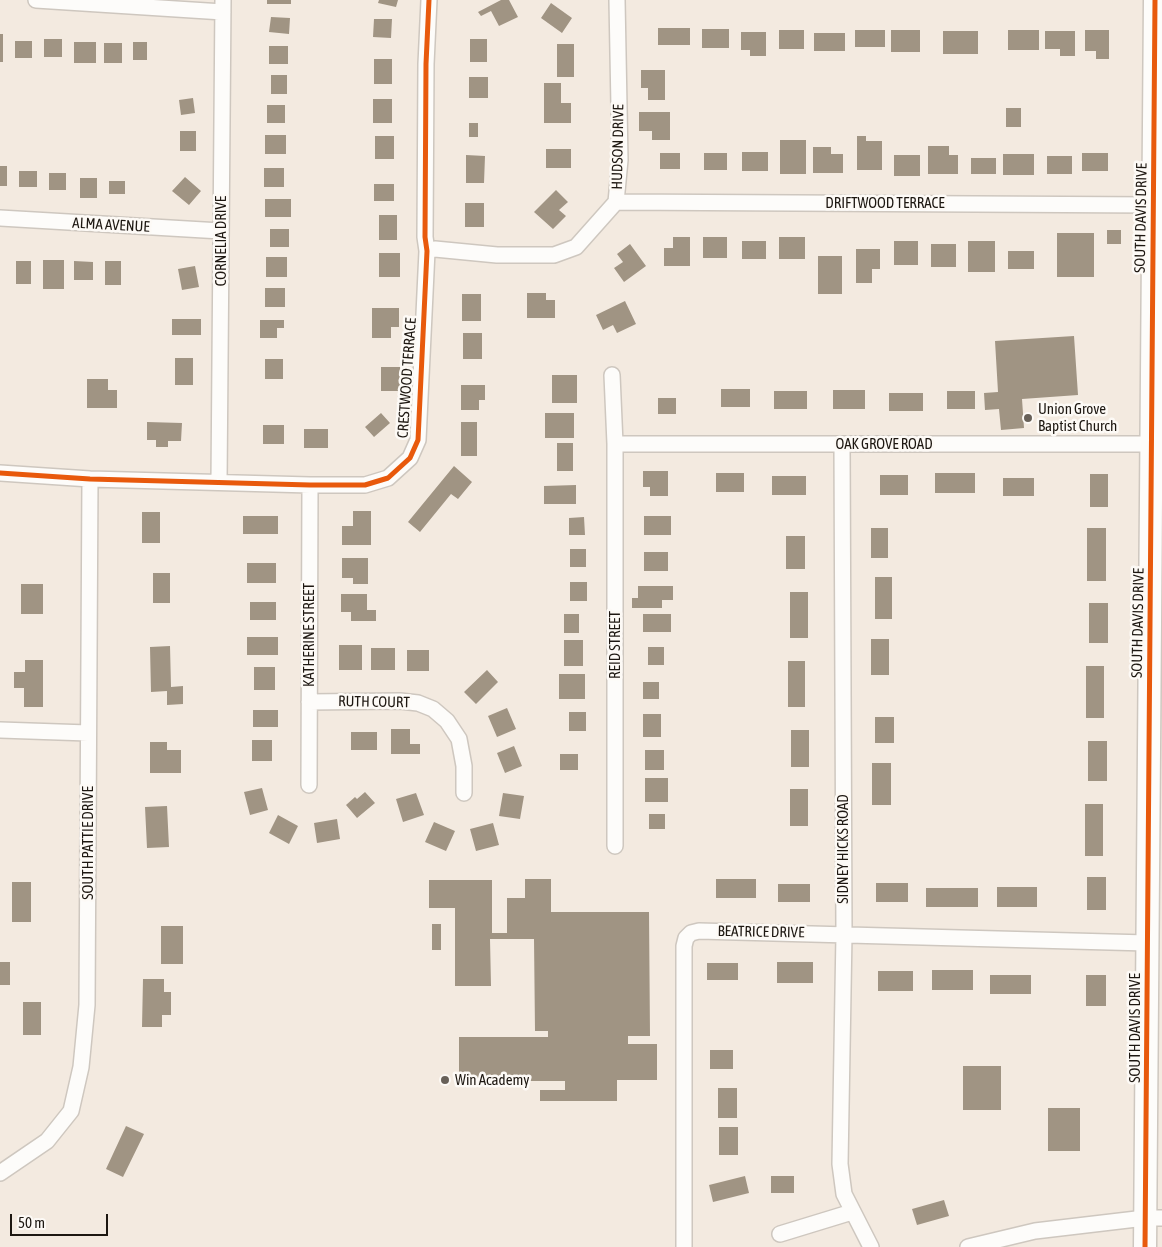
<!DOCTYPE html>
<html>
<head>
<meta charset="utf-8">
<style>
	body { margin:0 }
	#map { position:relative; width:1162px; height:1247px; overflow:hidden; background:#f3eae0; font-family:"Asap Condensed",sans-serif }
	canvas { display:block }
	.scale { position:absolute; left:10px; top:1214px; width:98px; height:22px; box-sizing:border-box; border:2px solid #1d1711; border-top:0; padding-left:6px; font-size:15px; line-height:18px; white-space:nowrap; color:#1d1711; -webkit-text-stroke:4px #fdfaf6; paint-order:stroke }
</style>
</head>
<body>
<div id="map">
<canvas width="1162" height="1247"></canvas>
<div class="scale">50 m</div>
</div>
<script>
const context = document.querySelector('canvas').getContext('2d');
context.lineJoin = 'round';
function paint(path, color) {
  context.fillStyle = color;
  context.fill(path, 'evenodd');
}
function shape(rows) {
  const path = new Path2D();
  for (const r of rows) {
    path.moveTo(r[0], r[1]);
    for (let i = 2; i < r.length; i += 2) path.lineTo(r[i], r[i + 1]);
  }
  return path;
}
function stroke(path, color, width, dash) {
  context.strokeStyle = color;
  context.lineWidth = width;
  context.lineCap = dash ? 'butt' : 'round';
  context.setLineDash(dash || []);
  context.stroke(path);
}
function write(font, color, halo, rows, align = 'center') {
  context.font = font + ' "Asap Condensed",sans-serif';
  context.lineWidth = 5;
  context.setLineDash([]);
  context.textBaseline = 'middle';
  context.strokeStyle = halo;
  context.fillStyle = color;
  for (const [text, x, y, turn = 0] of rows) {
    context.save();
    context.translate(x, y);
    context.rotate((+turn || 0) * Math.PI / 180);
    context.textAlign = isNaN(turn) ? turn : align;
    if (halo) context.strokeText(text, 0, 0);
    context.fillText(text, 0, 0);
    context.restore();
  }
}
paint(shape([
	[267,0,291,0,291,4,267,4],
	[379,0,398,0,396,7,378,3],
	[501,0,509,0,518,17,499,26,491,11,481,16,478,12],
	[551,3,572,18,562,33,541,18],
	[271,17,290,18,289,34,269,32],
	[374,19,392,19,391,38,373,37],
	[658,28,690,28,690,45,658,45],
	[702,29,729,29,729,48,702,48],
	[779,30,804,30,804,49,779,49],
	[855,30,885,30,885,47,855,47],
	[891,30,920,30,920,52,891,52],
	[1008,30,1039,30,1039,50,1008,50],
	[1085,30,1109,30,1109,59,1096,59,1096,51,1085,51],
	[943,31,978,31,978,54,943,54],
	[1045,31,1075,31,1075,56,1060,56,1060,49,1045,49],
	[741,32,766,32,766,56,750,56,750,50,741,50],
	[814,33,845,33,845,51,814,51],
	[0,34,3,34,3,62,0,62],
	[44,39,62,39,62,57,44,57],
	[470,39,487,39,487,62,470,62],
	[15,41,32,41,32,58,15,58],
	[74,42,96,42,96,63,74,63],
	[133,42,147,42,147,60,133,60],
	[104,43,122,43,122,63,104,63],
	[557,44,574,44,574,77,557,77],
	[269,46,288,46,288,64,269,64],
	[374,59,392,59,392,84,374,84],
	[641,70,665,70,665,100,648,100,648,88,641,88],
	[271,75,287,75,287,94,271,94],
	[469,77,488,77,488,98,469,98],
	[544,83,561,83,561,103,571,103,571,123,544,123],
	[193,98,195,113,181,115,179,100],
	[373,99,392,99,392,123,373,123],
	[267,105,285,105,285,123,267,123],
	[1006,108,1021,108,1021,127,1006,127],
	[639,112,670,112,670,140,652,140,652,131,639,131],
	[469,123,478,123,478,137,469,137],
	[180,131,196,131,196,151,180,151],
	[265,135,286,135,286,154,265,154],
	[375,136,394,136,394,159,375,159],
	[857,136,866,136,866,141,882,141,882,170,857,170],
	[780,140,806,140,806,174,780,174],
	[928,146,949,146,949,155,958,155,958,174,928,174],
	[813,147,831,147,831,154,843,154,843,173,813,173],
	[546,149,571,149,571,168,546,168],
	[742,152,768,152,768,171,742,171],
	[660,153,680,153,680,169,660,169],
	[704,153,727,153,727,170,704,170],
	[1082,153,1108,153,1108,171,1082,171],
	[1003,154,1034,154,1034,175,1003,175],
	[466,155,485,156,484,183,466,183],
	[894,155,920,155,920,176,894,176],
	[1047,156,1072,156,1072,174,1047,174],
	[971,158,996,158,996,174,971,174],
	[0,166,7,166,7,186,0,186],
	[264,168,284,168,284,187,264,187],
	[19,171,37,171,37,187,19,187],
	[49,173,66,173,66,190,49,190],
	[185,177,201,191,189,205,172,191],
	[80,178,97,178,97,198,80,198],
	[109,181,125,181,125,194,109,194],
	[374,184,394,184,394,201,374,201],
	[556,190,568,202,559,210,566,216,553,229,534,212],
	[265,199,291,199,291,217,265,217],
	[465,203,484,203,484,227,465,227],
	[379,215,397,215,397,240,379,240],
	[270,229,289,229,289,247,270,247],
	[1107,230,1121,230,1121,244,1107,244],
	[1057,233,1094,233,1094,277,1057,277],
	[673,237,690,237,690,266,664,266,664,248,673,248],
	[703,237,727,237,727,258,703,258],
	[779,237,805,237,805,259,779,259],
	[742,241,766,241,766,259,742,259],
	[894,241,918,241,918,265,894,265],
	[968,241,995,241,995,272,968,272],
	[630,244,646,266,624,282,614,268,623,262,617,254],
	[931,244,956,244,956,267,931,267],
	[856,249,880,249,880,269,872,269,872,283,856,283],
	[1008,251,1034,251,1034,269,1008,269],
	[379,253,400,253,400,277,379,277],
	[818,256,842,256,842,294,818,294],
	[266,257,287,257,287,277,266,277],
	[43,260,64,260,64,289,43,289],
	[16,261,31,261,31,284,16,284],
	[74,261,93,262,93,280,74,280],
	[105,261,121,261,121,285,105,285],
	[195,266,199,287,182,290,178,269],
	[265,288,285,288,285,307,265,307],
	[527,293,546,293,546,300,555,300,555,318,527,318],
	[462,294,481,294,481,321,462,321],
	[625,301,636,324,617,333,613,325,603,330,596,315],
	[372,308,399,308,399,327,391,327,391,338,372,338],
	[172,319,201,319,201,335,172,335],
	[260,320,284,320,284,328,277,328,277,338,260,338],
	[463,333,482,333,482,359,463,359],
	[1074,336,1078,395,1022,399,1024,428,1001,430,999,409,985,410,984,393,998,392,995,341],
	[175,358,193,358,193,385,175,385],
	[265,359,283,359,283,379,265,379],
	[381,367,400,367,400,391,381,391],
	[552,375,577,375,577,403,552,403],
	[87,379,108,379,108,390,117,390,117,408,87,408],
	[461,385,485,385,485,400,479,400,479,410,461,410],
	[721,389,750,389,750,407,721,407],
	[833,390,865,390,865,409,833,409],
	[774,391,807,391,807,409,774,409],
	[947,391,975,391,975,409,947,409],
	[889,393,923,393,923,411,889,411],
	[658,398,676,398,676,414,658,414],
	[381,413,390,423,374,437,365,427],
	[545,413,574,413,574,438,545,438],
	[147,422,182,423,181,441,168,441,168,447,156,447,156,440,147,440],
	[461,422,477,422,477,456,461,456],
	[263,425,284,425,284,444,263,444],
	[304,429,328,429,328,448,304,448],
	[557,443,573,443,573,471,557,471],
	[454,466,472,482,458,499,451,494,420,532,408,522],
	[643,471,668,471,668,496,650,496,650,487,643,487],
	[716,473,744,473,744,492,716,492],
	[935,473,975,473,975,493,935,493],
	[1090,474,1108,474,1108,507,1090,507],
	[880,475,908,475,908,495,880,495],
	[772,476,806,476,806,495,772,495],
	[1003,478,1034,478,1034,496,1003,496],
	[576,485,576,504,544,504,544,486],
	[353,511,371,511,371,545,342,545,342,526,353,526],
	[142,512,160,512,160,543,142,543],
	[243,516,278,516,278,534,243,534],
	[644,516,671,516,671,535,644,535],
	[584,517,585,535,569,535,569,518],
	[871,528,888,528,888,558,871,558],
	[1087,528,1106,528,1106,581,1087,581],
	[786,536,805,536,805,569,786,569],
	[570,549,586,549,586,567,570,567],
	[644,552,668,552,668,571,644,571],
	[342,558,368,558,368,584,353,584,353,578,342,578],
	[247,563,276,563,276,583,247,583],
	[153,573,170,573,170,603,153,603],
	[875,577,892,577,892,619,875,619],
	[570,582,587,582,587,601,570,601],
	[21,584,43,584,43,614,21,614],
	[638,586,673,586,673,600,662,600,662,608,632,608,632,598,638,598],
	[790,592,808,592,808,638,790,638],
	[341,594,367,594,367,610,376,610,376,621,351,621,351,612,341,612],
	[250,602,276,602,276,620,250,620],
	[1089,603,1108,603,1108,643,1089,643],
	[564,614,579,614,579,633,564,633],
	[643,614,671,614,671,632,643,632],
	[247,637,278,637,278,655,247,655],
	[871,639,889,639,889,675,871,675],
	[564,640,583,640,583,666,564,666],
	[339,645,362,645,362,670,339,670],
	[170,646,171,687,183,686,183,704,167,705,167,691,151,692,150,647],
	[648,647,664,647,664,665,648,665],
	[371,648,395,648,395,670,371,670],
	[407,650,429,650,429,671,407,671],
	[25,660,43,660,43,707,24,707,24,688,14,688,14,672,25,672],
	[788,661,805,661,805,707,788,707],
	[1086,666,1104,666,1104,718,1086,718],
	[254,667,275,667,275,690,254,690],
	[487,670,498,682,476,704,464,692],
	[559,674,585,674,585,699,559,699],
	[643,682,659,682,659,699,643,699],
	[507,708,516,729,497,737,488,716],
	[253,710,278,710,278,727,253,727],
	[569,712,586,712,586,731,569,731],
	[643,714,661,714,661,737,643,737],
	[875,717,894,717,894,743,875,743],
	[391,729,410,729,410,744,420,744,420,754,391,754],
	[791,730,809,730,809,767,791,767],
	[351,732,377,732,377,750,351,750],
	[252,740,272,740,272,761,252,761],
	[1088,741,1107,741,1107,781,1088,781],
	[150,742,167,742,167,750,181,750,181,773,150,773],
	[514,746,522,766,505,773,497,753],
	[645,750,664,750,664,770,645,770],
	[560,754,578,754,578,770,560,770],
	[872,763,891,763,891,805,872,805],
	[645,778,668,778,668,802,645,802],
	[262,788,268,810,250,815,244,792],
	[790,789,808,789,808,826,790,826],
	[365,792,375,803,357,818,346,805,355,797,357,799],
	[416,793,424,815,403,822,396,799],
	[503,793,524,796,520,819,499,816],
	[1085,804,1103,804,1103,856,1085,856],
	[167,806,169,847,147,848,145,807],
	[649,814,665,814,665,829,649,829],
	[278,815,298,826,289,844,269,833],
	[337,819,340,839,317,843,314,823],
	[434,822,455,831,446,851,425,842],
	[493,823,499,845,476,851,470,829],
	[1087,877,1106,877,1106,910,1087,910],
	[525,879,551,879,551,912,649,912,650,1036,628,1036,628,1044,657,1044,657,1080,617,1080,617,1101,540,1101,540,1090,565,1090,565,1081,459,1081,459,1037,548,1037,548,1031,535,1031,534,939,490,939,491,986,455,986,455,908,429,908,429,880,492,880,492,933,507,933,507,898,525,898],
	[716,879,756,879,756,898,716,898],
	[12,882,31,882,31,922,12,922],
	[876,883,908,883,908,902,876,902],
	[778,884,810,884,810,902,778,902],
	[997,887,1037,887,1037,907,997,907],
	[926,888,978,888,978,907,926,907],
	[432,924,441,924,441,950,432,950],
	[161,926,183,926,183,964,161,964],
	[0,962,10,962,10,985,0,985],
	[777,962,813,962,813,983,777,983],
	[707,963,738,963,738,980,707,980],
	[932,970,973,970,973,990,932,990],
	[878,971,913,971,913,991,878,991],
	[990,975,1031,975,1031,994,990,994],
	[1086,975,1106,975,1106,1006,1086,1006],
	[143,979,164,979,164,992,171,992,171,1015,162,1015,162,1027,142,1027],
	[23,1002,41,1002,41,1035,23,1035],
	[710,1050,733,1050,733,1069,710,1069],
	[963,1066,1001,1066,1001,1110,963,1110],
	[718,1088,737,1088,737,1118,718,1118],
	[1048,1108,1080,1108,1080,1151,1048,1151],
	[126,1126,144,1134,123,1177,106,1169],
	[719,1127,738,1127,738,1155,719,1155],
	[745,1176,749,1193,713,1202,709,1185],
	[771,1176,794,1176,794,1193,771,1193],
	[944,1200,949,1216,917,1225,912,1209]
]), '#a09483');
const street = shape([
	[36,0,223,12],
	[616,202,1153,205],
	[0,218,221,231],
	[427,251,435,249,497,255,554,255,576,247,616,202,620,160,617,0],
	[612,375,615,444,615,846],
	[615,444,1152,444],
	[842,444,844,934,840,1164,844,1194,871,1247],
	[0,473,90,479,310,485,365,485,388,478,410,458,418,440,427,251,425,237,426,64,429,0],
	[219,482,223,0],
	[309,702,400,701,418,703,433,709,447,721,459,739,464,766,464,793],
	[0,730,88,733],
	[309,785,310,485],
	[0,1173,47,1141,71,1111,81,1067,87,1005,90,479],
	[780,1234,852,1212],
	[684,1247,684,946,686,938,691,933,699,931,1147,943],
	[968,1247,1035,1231,1145,1218,1162,1218]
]);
const secondary = shape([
	[1145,1247,1155,0]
]);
stroke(street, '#cec7bf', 18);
stroke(secondary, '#cec7bf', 25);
stroke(street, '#fdfcfa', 15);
stroke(secondary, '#fdfcfa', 22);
stroke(shape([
	[0,473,90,479,310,485,365,485,388,478,410,458,418,440,427,251,425,237,426,64,429,0],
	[1145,1247,1155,0]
]), '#e8590c', 5);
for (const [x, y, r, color] of [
	[1028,418,5,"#686159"],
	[445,1080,5,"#686159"]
]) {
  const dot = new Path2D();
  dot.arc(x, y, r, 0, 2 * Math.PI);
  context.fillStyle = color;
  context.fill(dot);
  stroke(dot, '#fdfaf6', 2);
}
write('15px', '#1d1711', '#fdfaf6', [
	["HUDSON DRIVE",618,147,-89],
	["DRIFTWOOD TERRACE",885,203],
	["SOUTH DAVIS DRIVE",1141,218,-89],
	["ALMA AVENUE",111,225,3],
	["CORNELIA DRIVE",221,241,-90],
	["CRESTWOOD TERRACE",407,378,-86],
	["OAK GROVE ROAD",884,444],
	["SOUTH DAVIS DRIVE",1138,623,-89],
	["KATHERINE STREET",309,635,-90],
	["REID STREET",615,645,-90],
	["RUTH COURT",374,702,1],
	["SOUTH PATTIE DRIVE",88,843,-90],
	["SIDNEY HICKS ROAD",843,849,-90],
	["BEATRICE DRIVE",761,932,1],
	["SOUTH DAVIS DRIVE",1135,1028,-90]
]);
write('15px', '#1d1711', '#fdfaf6', [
	["Union Grove",1038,409],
	["Baptist Church",1038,426],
	["Win Academy",455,1080]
], 'left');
</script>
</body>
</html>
